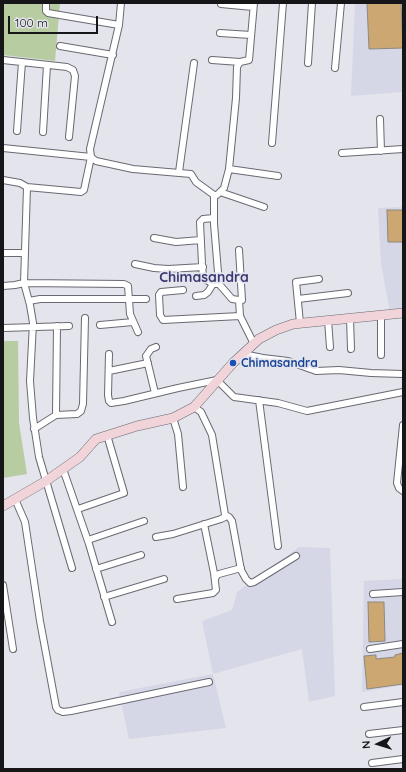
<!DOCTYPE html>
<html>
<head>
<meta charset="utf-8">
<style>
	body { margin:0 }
	#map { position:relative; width:406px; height:772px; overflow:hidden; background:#e3e4ec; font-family:Quicksand,sans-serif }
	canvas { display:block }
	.frame { position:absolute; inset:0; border:4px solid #161619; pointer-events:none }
	.north { position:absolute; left:358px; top:724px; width:40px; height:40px; -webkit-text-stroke:3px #e3e4ec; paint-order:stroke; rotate:266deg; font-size:11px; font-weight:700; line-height:16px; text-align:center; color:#161619 }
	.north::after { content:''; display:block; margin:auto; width:14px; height:18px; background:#161619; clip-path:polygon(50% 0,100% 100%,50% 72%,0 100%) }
	.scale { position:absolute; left:8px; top:16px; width:90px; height:18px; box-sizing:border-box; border:2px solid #161619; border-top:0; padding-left:5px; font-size:12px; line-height:14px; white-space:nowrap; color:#161619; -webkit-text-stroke:3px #e3e4ec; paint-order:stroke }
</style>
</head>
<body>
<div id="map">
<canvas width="406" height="772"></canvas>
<div class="frame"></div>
<div class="north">N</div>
<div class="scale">100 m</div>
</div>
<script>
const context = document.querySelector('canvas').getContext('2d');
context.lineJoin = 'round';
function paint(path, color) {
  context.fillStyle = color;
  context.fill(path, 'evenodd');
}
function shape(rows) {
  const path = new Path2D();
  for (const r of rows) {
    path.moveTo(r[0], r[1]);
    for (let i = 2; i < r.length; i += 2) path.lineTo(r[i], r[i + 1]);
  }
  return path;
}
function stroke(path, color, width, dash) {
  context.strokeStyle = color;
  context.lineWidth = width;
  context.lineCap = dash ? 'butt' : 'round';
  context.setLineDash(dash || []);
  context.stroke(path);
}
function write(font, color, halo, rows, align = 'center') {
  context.font = font + ' Quicksand,sans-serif';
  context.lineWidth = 3.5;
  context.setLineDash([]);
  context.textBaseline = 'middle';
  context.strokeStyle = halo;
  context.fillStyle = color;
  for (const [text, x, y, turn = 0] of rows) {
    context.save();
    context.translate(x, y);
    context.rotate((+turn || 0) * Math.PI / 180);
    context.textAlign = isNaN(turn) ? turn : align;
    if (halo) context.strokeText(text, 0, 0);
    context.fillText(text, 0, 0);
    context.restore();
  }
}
paint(shape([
	[355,3,403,3,403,92,351,96],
	[403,207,403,311,390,312,381,264,378,208],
	[299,547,330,548,335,696,309,702,302,649,213,674,226,728,129,739,119,692,213,674,202,621,232,610,237,592],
	[403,579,403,685,362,692,364,581]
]), '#d5d7e6');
paint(shape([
	[3,3,60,3,55,61,3,55],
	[3,341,18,341,19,423,27,474,3,478]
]), '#b7cca1');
const building = shape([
	[367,3,401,3,403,48,369,49,367,3],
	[387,210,403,210,403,242,388,242,387,210],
	[368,602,384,602,385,641,369,642,368,602],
	[403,653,403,684,367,689,364,656,376,655,376,659,395,657,395,655,403,653]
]);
paint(building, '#cca772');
stroke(building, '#8d8881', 1);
const street = shape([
	[46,3,46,11,48,13,119,25],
	[121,3,119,25,90,149,91,157,96,161,133,169,191,174,196,182,214,195],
	[221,4,253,7],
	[220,33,251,35],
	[60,46,113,55],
	[3,60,67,67,73,70,75,76,69,137],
	[212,60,240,62],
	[308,63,312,3],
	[335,68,341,3],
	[380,119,381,151],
	[17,131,22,62],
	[43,132,47,65],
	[272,143,283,3],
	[3,148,91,157,84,190,81,192,27,187],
	[342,153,403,149],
	[229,169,278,176],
	[179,172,194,63],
	[3,180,20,183,27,187,24,283,30,305,33,323,30,381,33,418,39,457,72,568],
	[220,192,264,207],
	[214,195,217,195,224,188,229,169,236,98,237,67,240,62,249,60,254,3],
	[214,195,214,224,219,284,232,299,239,300],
	[214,218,203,219,200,222,202,264,203,278,213,284,219,284],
	[154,238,176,242,201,240],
	[239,250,242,300,239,300,240,316,254,344],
	[3,253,25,253],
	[135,264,154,268,168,269,203,267],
	[3,286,15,285,24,283,124,284,128,286,130,314,138,332],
	[183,290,161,292,159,295,160,315,163,320,240,316],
	[196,296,204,295,208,292,213,284],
	[298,299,348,293],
	[29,301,40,299,146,299],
	[350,318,351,349],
	[328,320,330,347],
	[300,323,296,282,319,279],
	[100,325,133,322],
	[3,328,69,326],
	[109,354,108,395,109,401,111,403,124,401,178,388,217,380,234,397,278,403,307,411,403,392],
	[243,354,263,358,288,361,316,371,339,370,371,373,403,374],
	[381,355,381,315],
	[109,371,148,363],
	[155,393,146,356,151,349,156,347],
	[259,400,278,546],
	[194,407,201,412,212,435,225,515,229,517,232,521,241,570,246,579,250,583,254,582,296,556],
	[56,415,57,326],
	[173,418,178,434,183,487],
	[403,425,397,483,399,488,403,491],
	[34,429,56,415,77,414,81,411,83,404,85,318],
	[63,469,89,544,112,622],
	[15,499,25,522,40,621,56,707,58,710,63,712,71,711,209,682],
	[78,509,124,493,107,435],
	[156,537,173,534,221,519,225,517,225,515],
	[88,540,144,521],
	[96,569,141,555],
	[215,579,217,575,219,574,241,568],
	[3,585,13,649],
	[373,594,403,592],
	[104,597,164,579],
	[177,599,213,593,216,590,214,573,204,524],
	[370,649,403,644],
	[364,707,403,702],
	[369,734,403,730],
	[372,763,403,759]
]);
const secondary = shape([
	[3,506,46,481,80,457,96,439,137,426,173,418,194,407,233,363,259,339,276,330,293,324,403,313]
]);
stroke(street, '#696a71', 8);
stroke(secondary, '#696a71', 10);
stroke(street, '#fff', 6);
stroke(secondary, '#f0d4d9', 9);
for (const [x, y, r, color] of [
	[233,363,4,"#1a4fb4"]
]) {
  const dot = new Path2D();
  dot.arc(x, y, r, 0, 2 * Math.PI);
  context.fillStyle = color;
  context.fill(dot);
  stroke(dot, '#e3e4ec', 1.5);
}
write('bold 12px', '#164399', '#e3e4ec', [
	["Chimasandra",241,363]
], 'left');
write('bold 14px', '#3b3874', '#e3e4ec', [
	["Chimasandra",204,278]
]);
</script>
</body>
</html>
